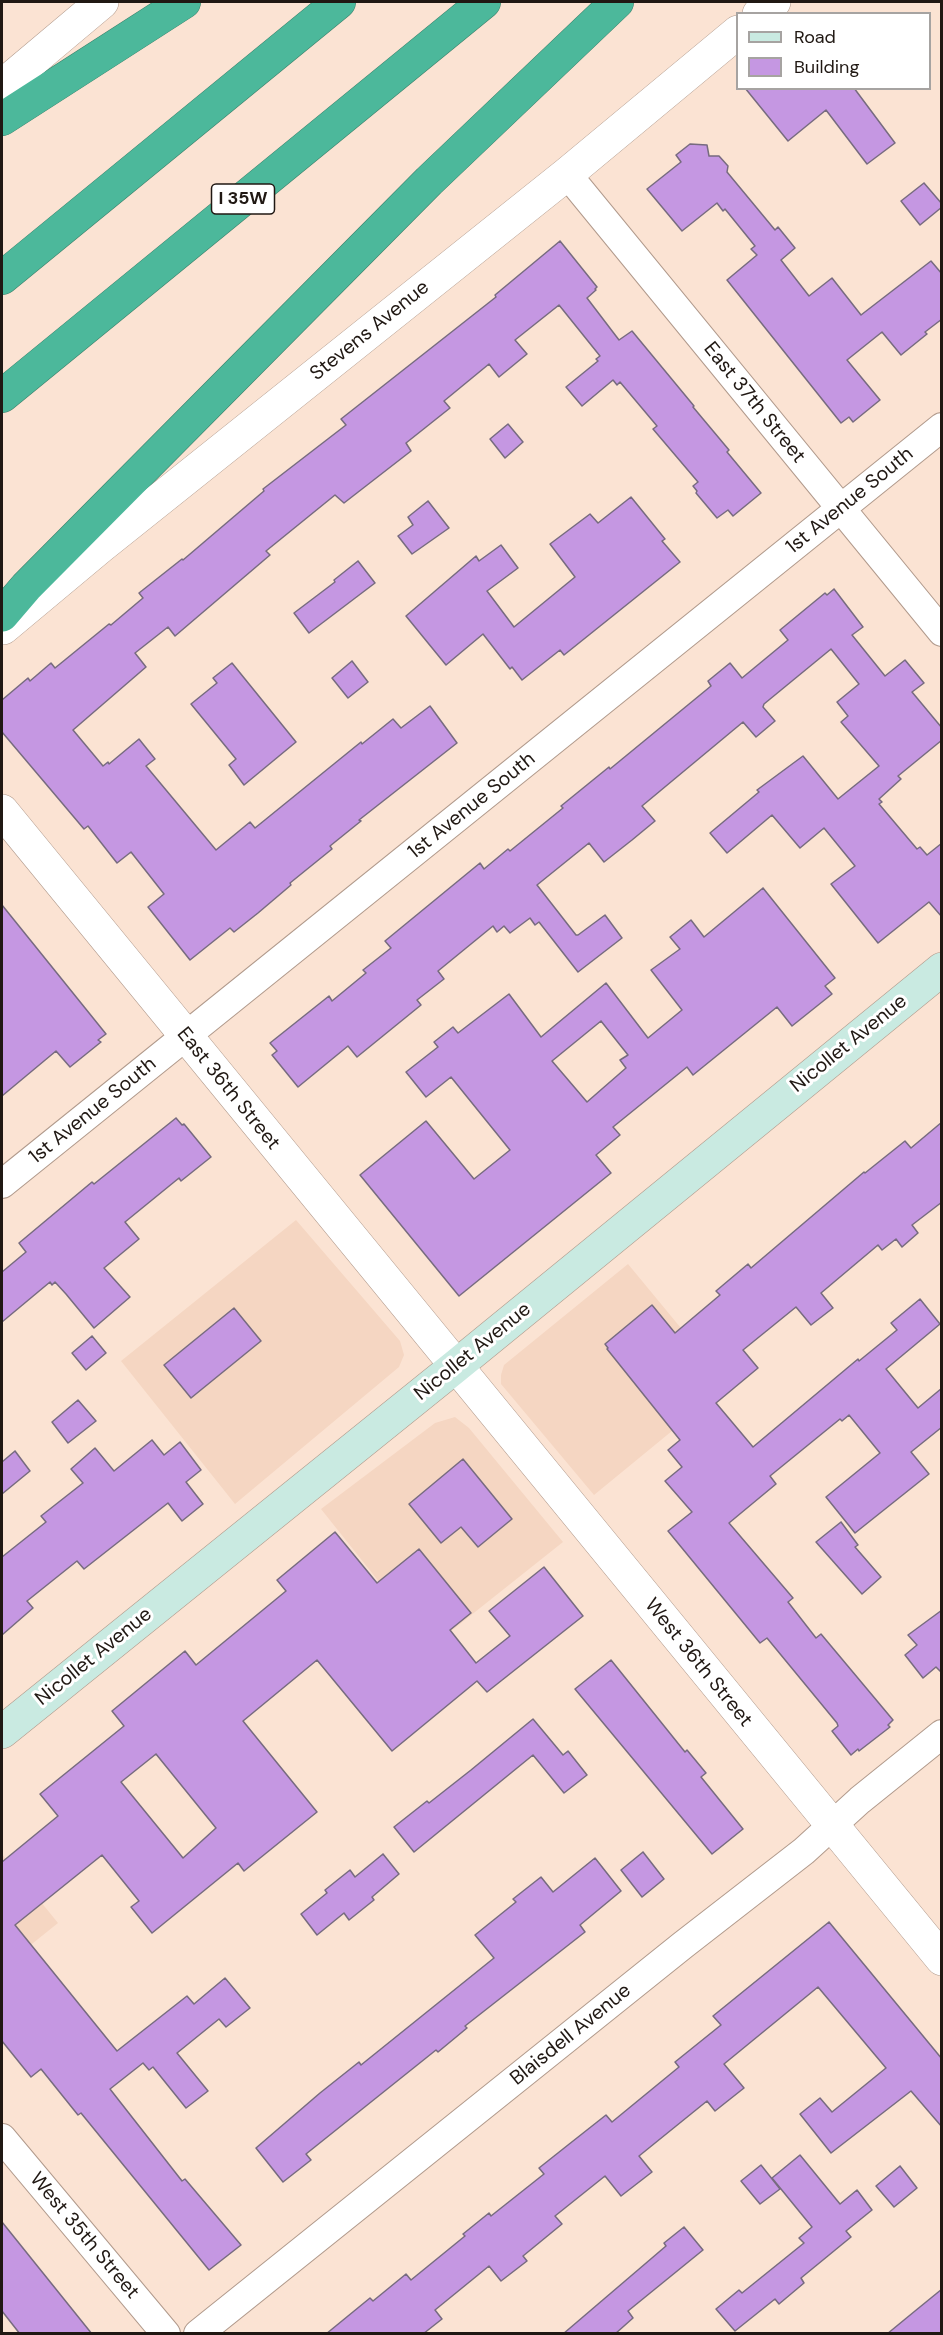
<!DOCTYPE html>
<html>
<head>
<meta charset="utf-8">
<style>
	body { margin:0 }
	#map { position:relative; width:943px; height:2335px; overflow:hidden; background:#fbe3d3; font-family:"DM Sans",sans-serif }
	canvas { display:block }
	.frame { position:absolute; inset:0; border:3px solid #201813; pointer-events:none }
	.legend { position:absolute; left:736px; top:12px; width:195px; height:78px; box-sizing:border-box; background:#fff; border:2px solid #a6a3a1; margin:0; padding:8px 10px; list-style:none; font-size:18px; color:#201813 }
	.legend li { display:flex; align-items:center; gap:12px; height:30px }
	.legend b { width:30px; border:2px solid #a6a3a1 }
</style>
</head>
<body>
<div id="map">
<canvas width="943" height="2335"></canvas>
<div class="frame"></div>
<ul class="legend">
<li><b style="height:8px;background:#c9eae1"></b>Road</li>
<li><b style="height:16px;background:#c597e2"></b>Building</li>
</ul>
</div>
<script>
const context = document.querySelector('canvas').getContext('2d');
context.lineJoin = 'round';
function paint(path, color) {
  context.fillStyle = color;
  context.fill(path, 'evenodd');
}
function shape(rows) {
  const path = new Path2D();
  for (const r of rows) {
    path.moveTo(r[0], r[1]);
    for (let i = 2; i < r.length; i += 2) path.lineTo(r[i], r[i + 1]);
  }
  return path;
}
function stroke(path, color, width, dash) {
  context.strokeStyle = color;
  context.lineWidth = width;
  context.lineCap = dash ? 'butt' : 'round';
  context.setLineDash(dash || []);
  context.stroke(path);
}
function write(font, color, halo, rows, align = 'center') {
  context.font = font + ' "DM Sans",sans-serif';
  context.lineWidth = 6;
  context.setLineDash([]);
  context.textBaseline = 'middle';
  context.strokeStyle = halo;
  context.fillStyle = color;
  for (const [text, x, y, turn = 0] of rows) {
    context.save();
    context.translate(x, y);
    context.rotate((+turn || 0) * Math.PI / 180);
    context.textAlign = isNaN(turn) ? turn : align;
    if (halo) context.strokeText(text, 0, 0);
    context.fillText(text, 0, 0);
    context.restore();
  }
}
paint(shape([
	[296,1220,400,1341,404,1355,399,1367,235,1504,121,1361],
	[628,1264,728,1385,594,1495,501,1384,501,1375,504,1365],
	[455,1417,469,1428,563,1542,431,1647,321,1509,435,1423],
	[2,1854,58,1923,2,1968]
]), '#f5d6c2');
const building = shape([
	[745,88,854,88,895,143,867,164,826,110,788,141,745,88],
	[690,144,707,145,709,156,719,156,728,166,727,172,775,230,778,227,795,248,781,260,809,296,832,278,861,315,931,261,942,274,942,319,925,332,927,334,901,355,882,332,847,360,880,400,853,422,849,417,841,423,727,280,757,255,751,249,755,246,725,209,723,211,717,203,682,231,647,189,681,162,676,155,690,144],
	[924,183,942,204,942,207,920,225,901,201,924,183],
	[560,241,597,287,595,289,596,290,587,298,619,340,632,331,694,406,693,407,729,450,727,452,761,493,733,516,728,510,717,518,696,493,697,491,693,486,698,482,653,429,657,426,620,382,617,385,613,380,582,406,566,387,598,361,596,359,600,356,559,305,515,340,527,354,499,377,489,364,444,401,450,408,406,443,411,451,344,503,335,495,266,551,270,555,175,636,168,627,135,653,146,667,73,730,103,766,108,762,109,764,139,739,155,759,146,766,216,850,250,822,255,828,361,742,362,744,393,719,401,728,430,706,457,743,359,820,361,821,330,846,332,849,290,883,291,885,258,913,234,932,230,928,190,960,148,907,164,894,131,852,117,863,88,826,84,829,2,732,2,700,28,678,30,681,51,663,55,668,109,624,111,625,143,598,139,593,182,559,183,560,264,491,263,489,346,425,341,419,496,297,495,295,560,241],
	[508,424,523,442,505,458,490,439,508,424],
	[631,497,665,539,662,541,680,562,564,655,560,650,522,680,512,667,510,669,483,634,446,665,406,616,476,556,479,561,501,545,518,568,487,591,514,627,575,577,550,544,590,514,598,523,631,497],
	[428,501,449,528,412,554,398,536,413,525,408,517,428,501],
	[358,561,375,583,309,633,294,613,335,582,334,580,358,561],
	[834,589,863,627,852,635,885,676,905,660,924,683,912,692,942,728,942,740,898,776,901,779,879,799,882,802,879,804,917,849,920,847,927,855,942,843,942,917,929,902,878,943,831,884,855,866,824,828,800,848,772,815,727,853,710,833,759,792,757,790,803,756,838,799,879,766,841,722,848,716,837,702,859,684,831,649,764,704,763,707,775,721,756,737,743,722,642,806,655,821,632,840,604,862,589,843,537,885,576,935,578,935,605,915,622,938,578,972,539,922,535,925,530,918,510,933,504,926,497,932,493,926,438,971,444,979,417,1000,421,1005,357,1057,348,1046,298,1087,272,1055,277,1051,270,1043,329,996,332,1001,366,973,363,970,391,948,385,941,480,863,484,869,508,849,510,851,563,808,561,806,609,767,610,769,711,686,708,681,730,663,742,678,788,640,780,630,825,593,827,595,834,589],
	[352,661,368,682,348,698,332,678,352,661],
	[232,663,296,742,244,785,229,765,236,759,191,704,217,683,213,678,232,663],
	[763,888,835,978,825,986,832,994,792,1026,777,1007,693,1075,687,1067,613,1127,620,1135,596,1155,611,1173,459,1296,360,1175,426,1121,474,1179,510,1150,451,1077,426,1097,406,1072,438,1047,434,1042,453,1027,458,1033,509,994,541,1037,606,983,648,1038,682,1010,651,970,680,949,670,937,691,920,704,937,763,888],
	[601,1021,628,1055,620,1060,626,1068,587,1102,552,1061,601,1021],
	[2,905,106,1034,98,1040,101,1042,70,1067,56,1051,2,1096,2,905],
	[176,1118,182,1125,184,1124,211,1157,181,1181,179,1178,125,1222,139,1239,104,1268,130,1297,94,1328,66,1294,55,1282,52,1285,50,1282,2,1322,2,1272,26,1252,19,1243,92,1182,94,1184,176,1118],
	[942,1122,942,1202,912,1225,918,1233,902,1247,896,1239,882,1250,878,1245,821,1293,833,1308,811,1325,796,1307,743,1350,758,1368,716,1403,753,1447,858,1359,859,1361,897,1330,891,1323,920,1299,940,1324,886,1369,918,1408,942,1388,942,1427,911,1452,929,1474,855,1533,826,1497,880,1453,849,1415,842,1421,840,1419,770,1476,776,1484,729,1523,793,1598,788,1602,816,1638,821,1634,893,1720,888,1725,890,1727,859,1751,858,1749,851,1755,832,1731,838,1726,837,1723,767,1638,760,1643,668,1531,692,1512,665,1481,682,1467,668,1450,680,1440,607,1349,608,1348,605,1344,652,1305,675,1333,720,1295,716,1291,748,1264,751,1268,864,1172,865,1173,905,1141,911,1148,942,1122],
	[234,1308,261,1341,191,1398,164,1365,234,1308],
	[92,1336,106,1353,86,1370,72,1353,92,1336],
	[78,1400,96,1421,68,1443,52,1422,78,1400],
	[152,1440,164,1455,180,1442,201,1470,186,1482,203,1504,182,1521,168,1503,84,1569,77,1561,27,1601,33,1608,2,1635,2,1557,46,1522,41,1516,83,1483,71,1469,95,1448,114,1471,152,1440],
	[15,1451,30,1471,2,1494,2,1462,15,1451],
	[463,1459,512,1519,478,1547,461,1527,441,1543,409,1504,463,1459],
	[841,1522,858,1545,855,1547,881,1577,862,1594,816,1542,841,1522],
	[335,1532,377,1583,419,1549,471,1613,450,1630,476,1663,510,1636,489,1611,544,1567,583,1616,487,1692,477,1681,392,1751,317,1660,243,1721,317,1812,244,1871,238,1863,152,1933,131,1907,139,1901,102,1855,15,1925,117,2051,187,1996,194,2004,225,1978,250,2008,226,2027,219,2019,177,2053,208,2091,186,2108,153,2067,149,2070,143,2063,110,2089,182,2181,185,2179,241,2245,209,2270,81,2113,78,2115,41,2069,31,2077,2,2041,2,1862,58,1816,40,1794,124,1726,112,1711,185,1651,196,1665,286,1591,277,1580,335,1532],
	[156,1754,216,1828,183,1858,121,1782,156,1754],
	[942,1610,942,1673,936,1667,923,1678,905,1655,917,1645,908,1635,942,1610],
	[611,1660,685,1752,687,1750,706,1773,701,1777,743,1829,712,1854,575,1689,611,1660],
	[533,1719,563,1755,568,1751,587,1775,564,1793,533,1755,414,1852,394,1827,427,1801,429,1803,471,1770,533,1719],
	[643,1852,664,1879,642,1897,621,1870,643,1852],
	[383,1854,399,1874,372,1897,374,1900,349,1920,344,1913,317,1935,301,1914,327,1893,325,1890,350,1870,355,1877,383,1854],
	[595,1858,621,1891,580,1925,585,1932,465,2026,467,2028,438,2052,436,2050,306,2154,311,2160,283,2182,256,2148,320,2093,359,2062,361,2065,494,1958,475,1935,516,1902,513,1899,541,1877,553,1892,595,1858],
	[829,1922,942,2059,942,2127,911,2091,831,2153,800,2114,820,2098,832,2112,886,2068,818,1987,724,2064,744,2088,715,2111,707,2101,639,2156,652,2172,621,2196,605,2176,555,2216,562,2224,523,2256,527,2261,501,2281,489,2266,435,2310,442,2319,423,2334,326,2334,370,2298,373,2301,406,2274,411,2280,465,2236,463,2234,489,2213,491,2216,544,2174,539,2168,568,2145,606,2115,612,2122,679,2067,675,2062,721,2025,713,2016,829,1922],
	[800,2155,840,2204,857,2190,872,2210,846,2231,851,2237,801,2278,804,2283,779,2304,775,2299,735,2331,716,2309,739,2290,742,2293,804,2243,799,2238,812,2227,772,2178,800,2155],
	[761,2165,780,2189,760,2204,741,2181,761,2165],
	[900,2166,917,2188,894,2207,876,2186,900,2166],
	[2,2222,92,2334,20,2334,2,2311,2,2222],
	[684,2227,703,2250,628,2311,633,2318,615,2334,563,2334,666,2246,664,2243,684,2227],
	[942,2289,942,2334,887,2334,915,2311,942,2289]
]);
paint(building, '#c597e2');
stroke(building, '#776b7f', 1.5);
const minor = shape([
	[567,174,942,632],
	[2,1184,942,427],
	[2,2138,166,2334],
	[198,2334,683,1945,804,1851,860,1800,942,1734]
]);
const tertiary = shape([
	[759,14,774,2],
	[2,86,102,2],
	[3,628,100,547,567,174,738,32],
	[2,811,942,1959]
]);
const secondary = shape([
	[2,1732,456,1366,942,969]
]);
const motorway = shape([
	[2,119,184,2],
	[2,278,339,2],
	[2,396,484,2],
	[2,615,26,587,429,181,617,2]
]);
stroke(minor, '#b19a8c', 30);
stroke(tertiary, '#b19a8c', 34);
stroke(secondary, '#b19a8c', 34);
stroke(motorway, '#3d806b', 34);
stroke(minor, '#fff', 28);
stroke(tertiary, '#fff', 33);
stroke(secondary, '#c9eae1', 33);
stroke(motorway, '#4cb89b', 33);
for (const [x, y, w] of [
	[243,199,63]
]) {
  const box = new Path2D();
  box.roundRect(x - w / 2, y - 15, w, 30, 4.5);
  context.fillStyle = '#fff';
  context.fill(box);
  stroke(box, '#201813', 1.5);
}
write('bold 18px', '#201813', null, [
	["I 35W",243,199]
]);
write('20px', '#201813', '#fff', [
	["Stevens Avenue",370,331,-39],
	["East 37th Street",754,403,51],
	["1st Avenue South",850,501,-39],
	["1st Avenue South",472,806,-39],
	["Nicollet Avenue",849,1044,-39],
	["East 36th Street",228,1089,51],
	["1st Avenue South",93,1111,-39],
	["Nicollet Avenue",473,1352,-39],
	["Nicollet Avenue",94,1657,-39],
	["West 36th Street",698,1663,51],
	["Blaisdell Avenue",571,2035,-39],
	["West 35th Street",84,2236,50]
]);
</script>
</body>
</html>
